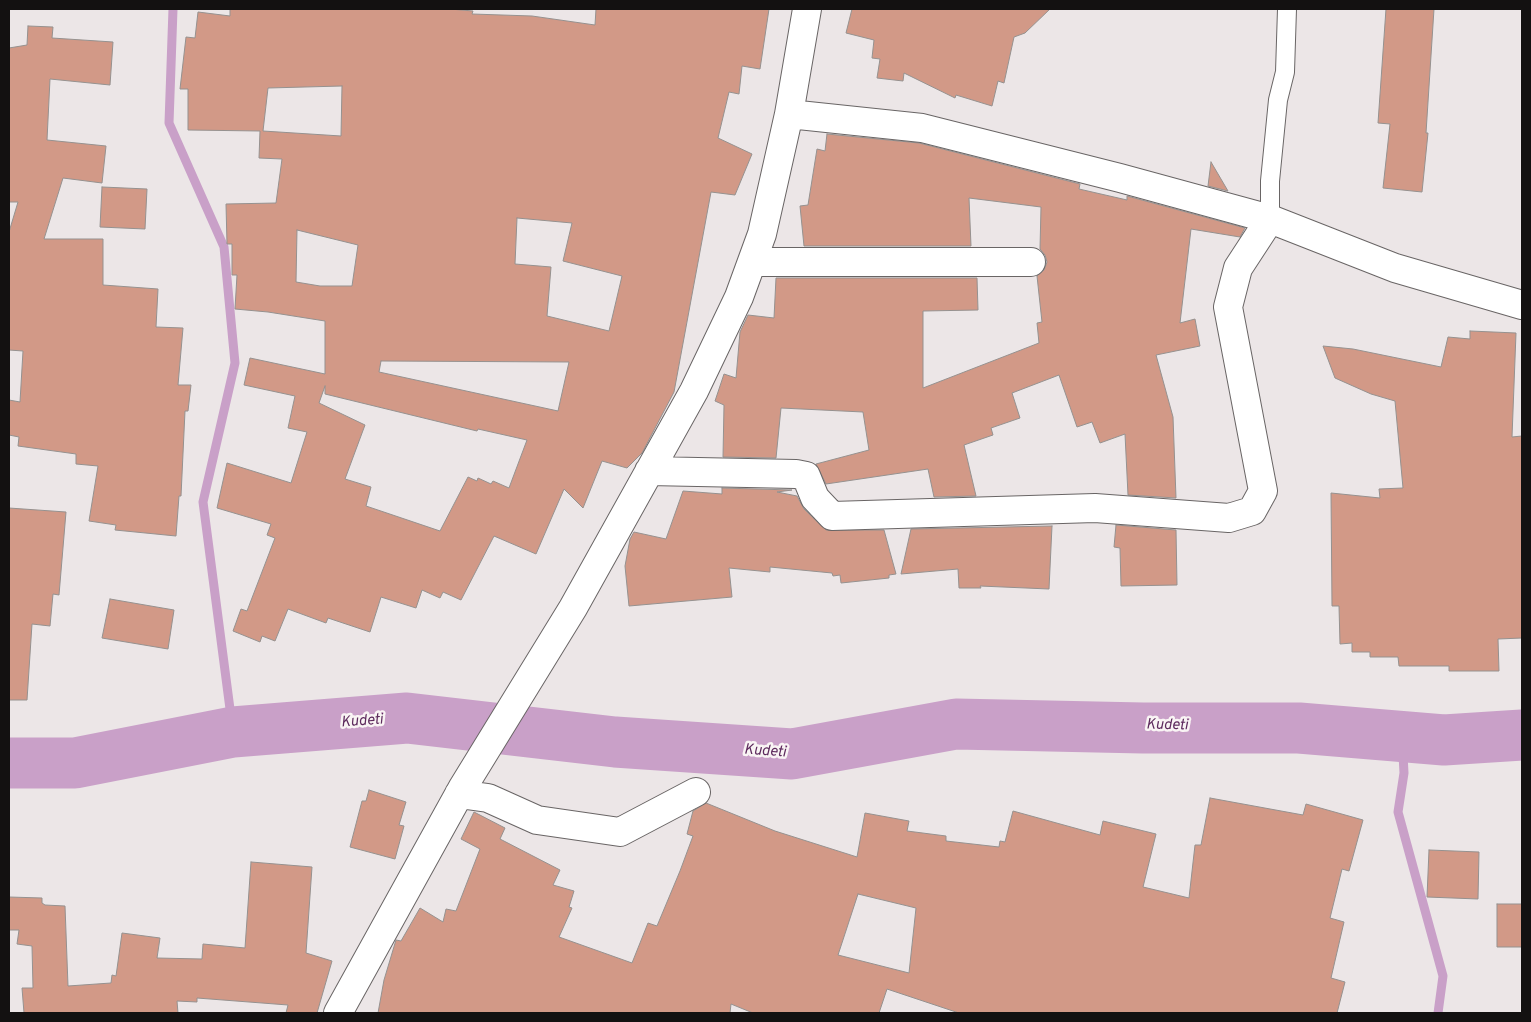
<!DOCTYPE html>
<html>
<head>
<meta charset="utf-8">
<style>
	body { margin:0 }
	#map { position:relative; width:1531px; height:1022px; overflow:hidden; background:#ece6e7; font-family:Overpass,sans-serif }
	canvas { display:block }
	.frame { position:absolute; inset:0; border:10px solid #131111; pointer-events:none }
</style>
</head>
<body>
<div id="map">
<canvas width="1531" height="1022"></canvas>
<div class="frame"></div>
</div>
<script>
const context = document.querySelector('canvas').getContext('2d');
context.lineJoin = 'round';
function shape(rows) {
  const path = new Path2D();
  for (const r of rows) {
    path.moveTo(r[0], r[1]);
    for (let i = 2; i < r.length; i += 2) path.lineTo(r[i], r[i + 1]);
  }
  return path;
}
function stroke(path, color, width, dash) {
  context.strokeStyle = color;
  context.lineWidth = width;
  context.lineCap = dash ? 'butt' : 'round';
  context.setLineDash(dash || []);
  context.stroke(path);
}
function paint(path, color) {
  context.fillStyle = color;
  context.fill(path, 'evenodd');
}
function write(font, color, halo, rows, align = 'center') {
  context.font = font + ' Overpass,sans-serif';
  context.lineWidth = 5;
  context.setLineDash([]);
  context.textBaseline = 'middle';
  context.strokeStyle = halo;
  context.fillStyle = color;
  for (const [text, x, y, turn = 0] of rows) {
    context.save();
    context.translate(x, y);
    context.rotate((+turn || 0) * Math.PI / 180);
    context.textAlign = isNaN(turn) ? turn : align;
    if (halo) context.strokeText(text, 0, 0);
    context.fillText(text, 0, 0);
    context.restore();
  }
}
stroke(shape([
	[173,9,169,123,224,247,235,363,203,502,233,732],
	[1402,736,1404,773,1398,812,1443,976,1438,1013]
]), '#c9a0c8', 9);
stroke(shape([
	[9,763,75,763,233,732,407,718,615,742,792,754,956,724,1143,728,1299,728,1444,740,1522,735]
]), '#c9a0c8', 51);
const building = shape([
	[230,9,450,9,473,11,472,14,532,16,595,25,596,9,769,9,760,69,742,66,739,94,729,92,718,138,752,154,735,195,711,192,674,392,642,453,627,468,602,461,583,508,564,489,536,554,494,536,461,600,443,592,440,598,422,590,416,608,381,597,370,632,328,618,326,623,288,609,275,641,262,636,260,642,233,631,241,609,247,611,275,538,267,535,271,524,217,508,227,463,291,483,307,432,288,428,295,396,244,385,250,358,325,374,325,321,268,312,235,309,237,275,232,275,232,244,227,244,226,204,276,203,282,159,259,158,260,131,188,130,188,89,180,89,186,37,195,38,198,12,230,16,230,9],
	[342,86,341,136,263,131,268,88,342,86],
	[517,218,572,223,563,261,622,276,609,331,547,316,551,267,515,264,517,218],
	[297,230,358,245,352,286,320,286,296,282,297,230],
	[381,361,569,362,558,411,379,372,381,361],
	[325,386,325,394,477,431,478,429,527,440,509,488,493,481,491,484,478,478,477,481,468,477,440,531,366,506,371,487,345,479,365,425,319,403,325,386],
	[852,9,1050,9,1025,33,1014,37,1004,83,998,81,992,106,956,95,955,98,904,73,903,81,877,78,880,59,872,58,874,40,846,33,852,9],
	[1386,9,1434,9,1426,133,1428,133,1422,192,1383,188,1390,124,1378,123,1386,9],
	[28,26,53,27,52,38,113,42,110,85,50,79,47,140,106,146,102,183,63,178,44,239,103,239,103,285,158,289,156,327,183,328,178,385,191,385,188,411,185,411,181,496,179,496,176,536,115,530,116,525,89,521,98,466,76,464,76,454,18,446,19,437,9,435,9,400,20,402,23,351,9,350,9,232,18,202,9,202,9,48,27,45,28,26],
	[827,134,919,143,1080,184,1079,189,1127,200,1127,196,1245,228,1240,237,1191,229,1180,323,1195,319,1200,346,1156,355,1173,417,1176,498,1128,495,1125,434,1100,443,1092,422,1077,427,1059,375,1012,393,1020,418,991,428,993,435,964,445,976,496,934,497,928,469,826,484,816,464,869,450,863,412,781,408,776,458,723,457,724,405,715,401,724,374,736,378,740,332,748,315,774,318,776,278,977,278,978,310,923,311,923,388,1039,343,1037,323,1042,322,1037,276,1044,270,1047,262,1045,255,1040,249,1041,207,969,198,971,246,804,246,800,206,808,205,817,149,825,151,827,134],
	[1211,162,1228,191,1208,186,1211,162],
	[102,187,147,189,145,229,100,227,102,187],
	[1470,331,1516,333,1512,437,1522,436,1522,638,1498,639,1499,671,1449,671,1449,666,1399,666,1398,657,1370,657,1370,652,1352,652,1352,643,1340,644,1339,606,1332,606,1331,493,1380,498,1379,489,1403,488,1395,401,1371,394,1335,378,1323,346,1353,349,1441,367,1448,337,1470,339,1470,331],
	[722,488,792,490,777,492,797,496,804,509,826,530,884,530,896,574,889,575,889,578,841,583,840,575,833,576,832,573,770,567,770,572,729,568,732,597,629,606,625,566,630,539,634,532,666,539,683,491,722,494,722,488],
	[9,508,66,512,59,595,53,594,50,626,32,624,27,700,9,700,9,508],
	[1116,525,1176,530,1177,585,1121,586,1120,548,1114,547,1116,525],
	[1052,526,1049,589,980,586,981,588,959,588,958,569,901,574,911,529,1052,526],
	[110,599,174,610,168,649,102,638,110,599],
	[369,790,406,802,399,825,404,826,395,859,350,847,362,801,366,801,369,790],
	[1210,798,1303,815,1306,804,1363,820,1349,871,1342,869,1330,918,1344,922,1331,978,1345,982,1337,1013,959,1013,887,989,879,1013,753,1013,731,1004,730,1013,378,1013,384,980,396,940,401,941,420,908,443,922,446,909,456,911,480,849,461,839,474,812,505,828,500,839,560,870,553,885,574,891,569,907,572,908,559,937,632,963,648,923,657,926,680,871,693,836,687,834,693,811,706,803,775,831,857,857,865,813,909,821,907,831,946,836,946,841,999,847,1000,841,1005,842,1013,811,1100,835,1103,821,1156,834,1143,887,1189,898,1195,845,1201,845,1210,798],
	[858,894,916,908,909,973,838,955,858,894],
	[1429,850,1479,852,1478,899,1427,897,1429,850],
	[251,862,312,867,306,953,332,961,317,1013,286,1013,288,1005,197,998,197,1002,177,1001,178,1013,24,1013,22,988,33,988,32,946,17,944,19,930,9,930,9,897,42,898,42,903,45,905,65,906,68,986,111,983,112,975,116,976,122,933,160,938,157,958,202,959,203,944,245,948,251,862],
	[1497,904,1522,904,1522,947,1497,947,1497,904]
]);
paint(building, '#d29987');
stroke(building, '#95918f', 1);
const lane = shape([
	[1270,219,1270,181,1278,100,1285,72,1287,9]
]);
const street = shape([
	[789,114,922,128,1120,178,1270,219,1395,268,1522,305],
	[752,262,1031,262],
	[649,471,796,474,806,476,815,498,832,516,1095,508,1229,518,1252,511,1263,491,1228,307,1238,268,1270,219],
	[459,794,488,798,537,820,620,832,696,792],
	[338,1013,463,787,573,608,694,391,739,297,762,234,789,114,807,9]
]);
stroke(lane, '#696565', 20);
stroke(street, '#696565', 30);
stroke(lane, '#fff', 18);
stroke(street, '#fff', 28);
write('italic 15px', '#5d2a5d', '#f9f4f4', [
	["Kudeti",362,722,-4],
	["Kudeti",1167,726,1],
	["Kudeti",765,752,4]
]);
</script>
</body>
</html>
